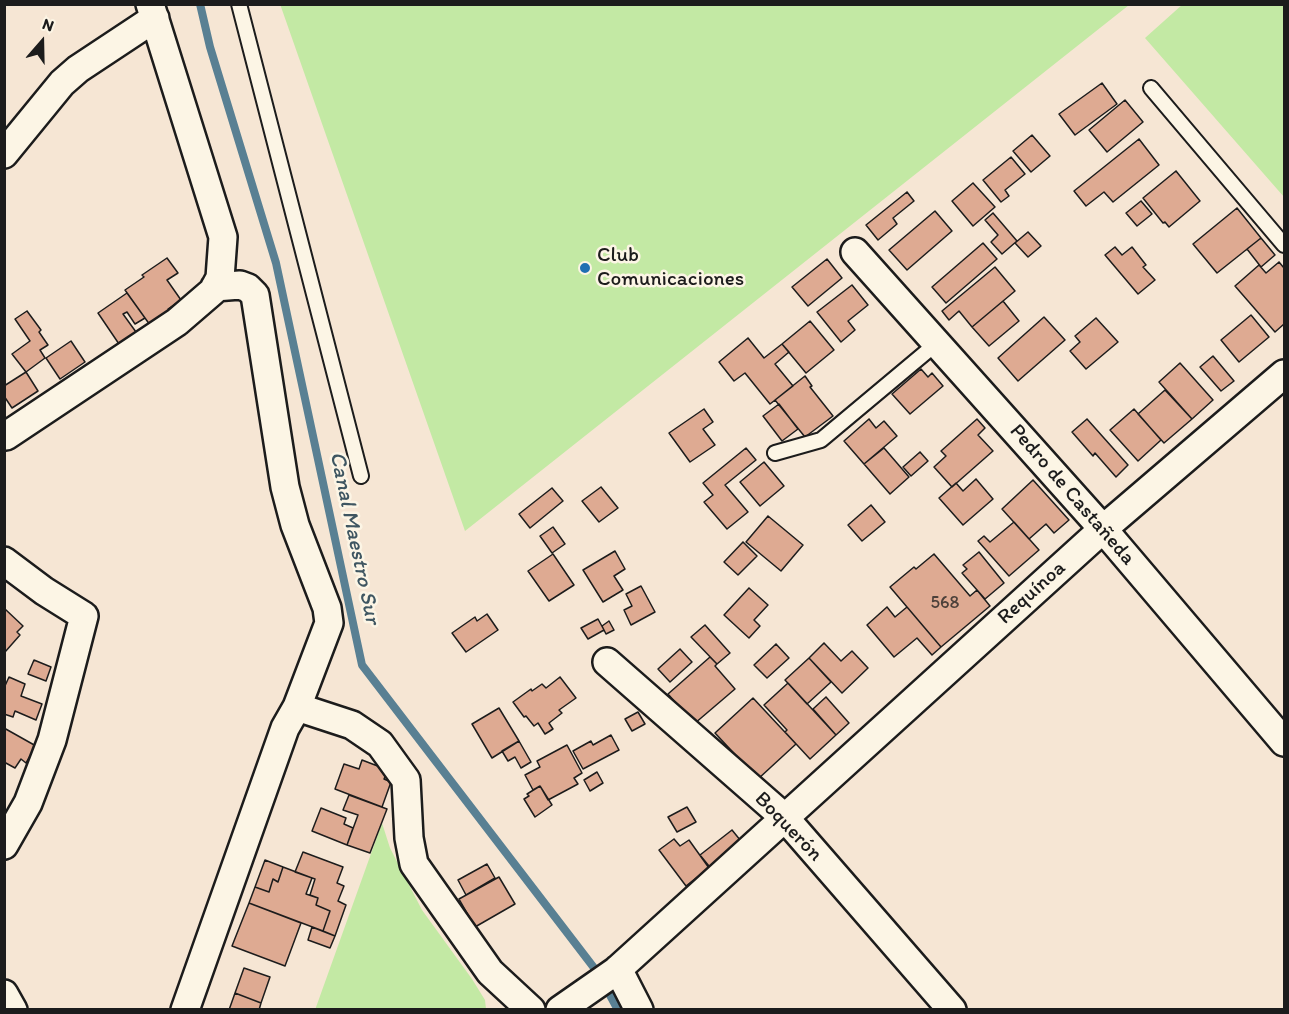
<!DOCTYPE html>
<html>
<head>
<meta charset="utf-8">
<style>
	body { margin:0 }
	#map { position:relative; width:1289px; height:1014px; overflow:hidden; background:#f6e6d4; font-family:Itim,sans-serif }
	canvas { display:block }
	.frame { position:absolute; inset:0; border:6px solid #1c1c1c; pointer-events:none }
	.north { position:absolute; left:12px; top:12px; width:60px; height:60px; -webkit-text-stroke:4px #fcf5e5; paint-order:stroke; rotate:20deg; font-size:16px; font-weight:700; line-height:24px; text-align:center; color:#1c1c1c }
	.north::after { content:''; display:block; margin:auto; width:21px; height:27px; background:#1c1c1c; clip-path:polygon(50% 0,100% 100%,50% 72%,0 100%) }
</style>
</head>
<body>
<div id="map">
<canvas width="1289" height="1014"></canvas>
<div class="frame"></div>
<div class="north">N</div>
</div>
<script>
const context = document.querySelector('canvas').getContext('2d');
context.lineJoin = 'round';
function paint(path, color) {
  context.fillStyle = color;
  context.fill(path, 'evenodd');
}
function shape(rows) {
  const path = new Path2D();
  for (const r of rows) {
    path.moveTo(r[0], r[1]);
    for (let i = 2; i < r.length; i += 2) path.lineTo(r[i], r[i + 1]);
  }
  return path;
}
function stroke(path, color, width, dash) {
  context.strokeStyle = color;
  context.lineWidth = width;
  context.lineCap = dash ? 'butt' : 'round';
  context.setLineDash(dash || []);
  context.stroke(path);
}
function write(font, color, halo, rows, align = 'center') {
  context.font = font + ' Itim,sans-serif';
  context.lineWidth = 5;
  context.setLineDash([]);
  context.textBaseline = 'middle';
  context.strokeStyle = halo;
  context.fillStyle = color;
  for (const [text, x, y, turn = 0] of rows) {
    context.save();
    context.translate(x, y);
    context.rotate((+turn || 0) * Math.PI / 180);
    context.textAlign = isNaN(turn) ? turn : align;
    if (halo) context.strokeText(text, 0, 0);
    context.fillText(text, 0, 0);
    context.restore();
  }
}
paint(shape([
	[280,4,1129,4,1129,5,465,531],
	[1183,4,1284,5,1284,197,1145,38],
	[382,823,390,848,422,910,472,979,485,1000,486,1009,315,1010]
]), '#c3e9a4');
stroke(shape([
	[200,4,210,47,276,263,362,665,598,973,618,1010]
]), '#598093', 8);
const building = shape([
	[1102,83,1117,104,1075,135,1059,114,1102,83],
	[1125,100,1143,122,1107,152,1089,130,1125,100],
	[1032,135,1050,156,1031,172,1013,151,1032,135],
	[1139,139,1159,165,1113,202,1104,192,1086,206,1074,191,1139,139],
	[1011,157,1025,174,1005,190,1009,196,1001,202,983,180,1011,157],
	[1176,171,1200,201,1169,227,1165,222,1163,223,1143,198,1176,171],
	[973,183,995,207,973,226,952,201,973,183],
	[907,192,914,201,893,218,897,224,878,240,866,225,907,192],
	[1141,201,1152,214,1137,226,1126,213,1141,201],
	[1237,208,1261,238,1217,273,1193,244,1237,208],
	[935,211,952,231,907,270,889,250,935,211],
	[993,213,1017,241,1002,254,991,242,998,235,985,220,993,213],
	[1028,232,1041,246,1028,257,1015,243,1028,232],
	[1261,238,1275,255,1261,267,1247,249,1261,238],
	[983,243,997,259,946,303,932,287,983,243],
	[1115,247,1122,255,1132,247,1146,265,1143,267,1155,280,1138,294,1105,255,1115,247],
	[167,258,178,273,167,280,181,300,168,309,175,319,155,332,125,290,144,277,142,275,167,258],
	[827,259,842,278,808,306,792,287,827,259],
	[1279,262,1284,268,1284,324,1275,332,1235,286,1259,265,1266,273,1279,262],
	[995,267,1015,291,972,327,959,311,949,320,942,311,995,267],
	[852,285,868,305,848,321,855,330,841,342,817,312,852,285],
	[127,293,145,318,135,324,127,312,123,314,136,332,119,344,98,313,127,293],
	[1003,301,1019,321,989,346,972,327,1003,301],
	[27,311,41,330,39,332,48,345,40,350,45,358,26,372,12,354,30,341,15,319,27,311],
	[1251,315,1269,337,1239,362,1221,340,1251,315],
	[1044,317,1065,340,1018,381,998,358,1044,317],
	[1096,318,1118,342,1086,369,1070,351,1080,342,1075,336,1096,318],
	[810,321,834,350,806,373,782,344,810,321],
	[748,338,764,358,782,344,789,352,775,364,793,386,770,404,745,373,734,381,719,362,748,338],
	[71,341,85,362,60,379,46,358,71,341],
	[1213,356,1234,381,1221,391,1200,367,1213,356],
	[1180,363,1213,400,1192,419,1159,382,1180,363],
	[921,369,928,377,932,373,943,386,910,414,892,394,921,369],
	[26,372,38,391,12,408,4,396,4,386,26,372],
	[805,376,812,386,810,387,833,416,805,437,775,400,805,376],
	[1165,390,1192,419,1164,443,1138,414,1165,390],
	[779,404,798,429,782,441,763,416,779,404],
	[704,409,713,422,703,429,715,445,690,462,669,433,704,409],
	[1134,409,1161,440,1138,461,1110,430,1134,409],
	[869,419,876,428,884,421,897,436,864,464,844,441,869,419],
	[977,419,985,428,978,435,993,451,952,487,934,467,946,456,941,451,977,419],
	[1087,419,1128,465,1116,477,1095,453,1093,456,1072,432,1087,419],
	[746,448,756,460,725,485,748,512,727,529,704,502,713,495,703,483,746,448],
	[884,448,909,477,890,494,864,464,884,448],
	[920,452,928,461,911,476,903,467,920,452],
	[764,462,784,486,760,506,740,482,764,462],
	[976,479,993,499,963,525,939,498,956,483,963,491,976,479],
	[1033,480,1069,520,1054,533,1046,524,1029,539,1002,509,1033,480],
	[601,487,618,508,599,522,582,501,601,487],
	[552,488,563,501,530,528,519,514,552,488],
	[871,505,885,522,862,541,848,525,871,505],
	[768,516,803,545,781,571,746,542,768,516],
	[1014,522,1039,550,1009,576,978,541,984,536,990,542,1014,522],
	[553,527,565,544,552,553,540,536,553,527],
	[743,542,757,556,738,575,724,562,743,542],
	[615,551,625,569,614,576,623,590,603,602,583,570,615,551],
	[979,552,1004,583,985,599,962,573,967,569,963,565,979,552],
	[553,554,574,585,549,601,528,571,553,554],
	[934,554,970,596,977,590,990,606,941,647,890,587,914,567,916,569,934,554],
	[641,586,655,612,631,625,624,610,632,606,626,594,641,586],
	[749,588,768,605,754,620,760,626,749,638,724,615,749,588],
	[887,607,895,617,907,607,941,647,932,655,917,638,894,657,867,625,887,607],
	[5,609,23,626,17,632,20,635,5,652,5,609],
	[487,614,498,630,466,652,452,633,475,617,477,621,487,614],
	[598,619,604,630,588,639,581,628,598,619],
	[609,621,614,630,606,634,602,626,609,621],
	[705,625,730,653,717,664,691,637,705,625],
	[824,643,841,661,852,651,868,668,842,693,809,658,824,643],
	[776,644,789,658,767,678,754,665,776,644],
	[680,649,692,662,670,682,658,669,680,649],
	[710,657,717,664,715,666,735,689,694,724,668,694,710,657],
	[809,658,831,682,807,704,785,680,809,658],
	[34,660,51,667,46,681,28,674,34,660],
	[9,677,25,684,21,696,42,704,36,720,15,711,13,717,4,714,4,688,9,677],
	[560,677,576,698,559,710,562,713,549,723,553,729,545,734,538,723,534,726,526,716,524,717,513,702,531,689,532,691,542,684,546,688,560,677],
	[788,683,836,735,810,759,785,732,787,730,764,705,788,683],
	[826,697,849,723,836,735,813,709,826,697],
	[753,698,796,744,758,779,715,733,753,698],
	[499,708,519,741,492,758,472,724,499,708],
	[638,712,645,724,632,731,625,719,638,712],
	[4,728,36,746,26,763,21,759,15,768,4,762,4,728],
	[611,735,619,750,583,769,573,751,591,741,593,745,611,735],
	[519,741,531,762,521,768,515,757,508,761,502,751,519,741],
	[567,745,582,773,574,778,578,784,548,800,540,786,533,790,525,775,540,767,537,761,567,745],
	[362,760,388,770,384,779,391,782,382,807,335,789,344,764,359,769,362,760],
	[597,772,603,783,590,791,584,780,597,772],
	[540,786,552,805,535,817,524,799,529,796,527,794,540,786],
	[349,795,387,809,370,853,347,845,358,815,343,810,349,795],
	[687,807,696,822,677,832,668,817,687,807],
	[321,808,346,818,344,824,353,828,347,845,312,831,321,808],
	[732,830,745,846,713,871,700,855,732,830],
	[674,839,680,846,689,840,709,868,686,886,659,850,674,839],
	[303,852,343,867,337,883,344,886,338,901,346,905,335,936,323,931,330,911,316,905,318,898,310,895,315,879,295,872,303,852],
	[265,860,283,867,278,882,273,879,269,892,255,887,265,860],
	[487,864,495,878,466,895,458,880,487,864],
	[283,867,312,878,306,894,318,898,316,905,330,911,323,931,249,903,255,887,269,892,273,879,278,882,283,867],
	[499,877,515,904,475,927,459,899,499,877],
	[249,903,301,923,285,966,232,946,249,903],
	[312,927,335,936,330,948,308,940,312,927],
	[244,968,270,977,261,1003,235,993,244,968],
	[235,993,261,1003,259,1010,229,1010,235,993]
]);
paint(building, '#deaa92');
stroke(building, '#1c1c1c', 1.5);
const lane = shape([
	[239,4,361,476],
	[1151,88,1284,245],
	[775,453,821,440,937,343]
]);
const street = shape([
	[4,154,62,83,78,69,155,18],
	[855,252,1103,529,1284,742],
	[6,436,177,322,213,291,220,278,223,237,150,4],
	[4,561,44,591,84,616,52,740,28,803,4,845],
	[607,662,785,818,952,1010],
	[297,707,352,725,380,744,406,780,409,838,414,864,490,972,531,1010],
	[618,969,639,1010],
	[4,994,13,1010],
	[185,1010,285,728,297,707,329,623,327,608,295,525,285,487,255,295,248,288,240,285,215,287],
	[560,1010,616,971,1103,529,1284,374]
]);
stroke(lane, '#1c1c1c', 18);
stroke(street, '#1c1c1c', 32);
stroke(lane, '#fcf5e5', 14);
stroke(street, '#fcf5e5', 27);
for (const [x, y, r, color] of [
	[585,268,6,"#1f6fb2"]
]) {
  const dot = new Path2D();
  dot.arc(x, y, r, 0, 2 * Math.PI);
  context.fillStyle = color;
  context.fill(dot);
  stroke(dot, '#fcf5e5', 2);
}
write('18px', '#4c403a', null, [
	["568",945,603]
]);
write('21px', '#1c1c1c', '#fcf5e5', [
	["Club",597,256],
	["Comunicaciones",597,280]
], 'left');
write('21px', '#1c1c1c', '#fcf5e5', [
	["Pedro de Castañeda",1072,495,49],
	["Requínoa",1032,593,-42],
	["Boquerón",788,827,46]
]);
write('italic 22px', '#3f5661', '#fcf5e5', [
	["Canal Maestro Sur",354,538,78]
]);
</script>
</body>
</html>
